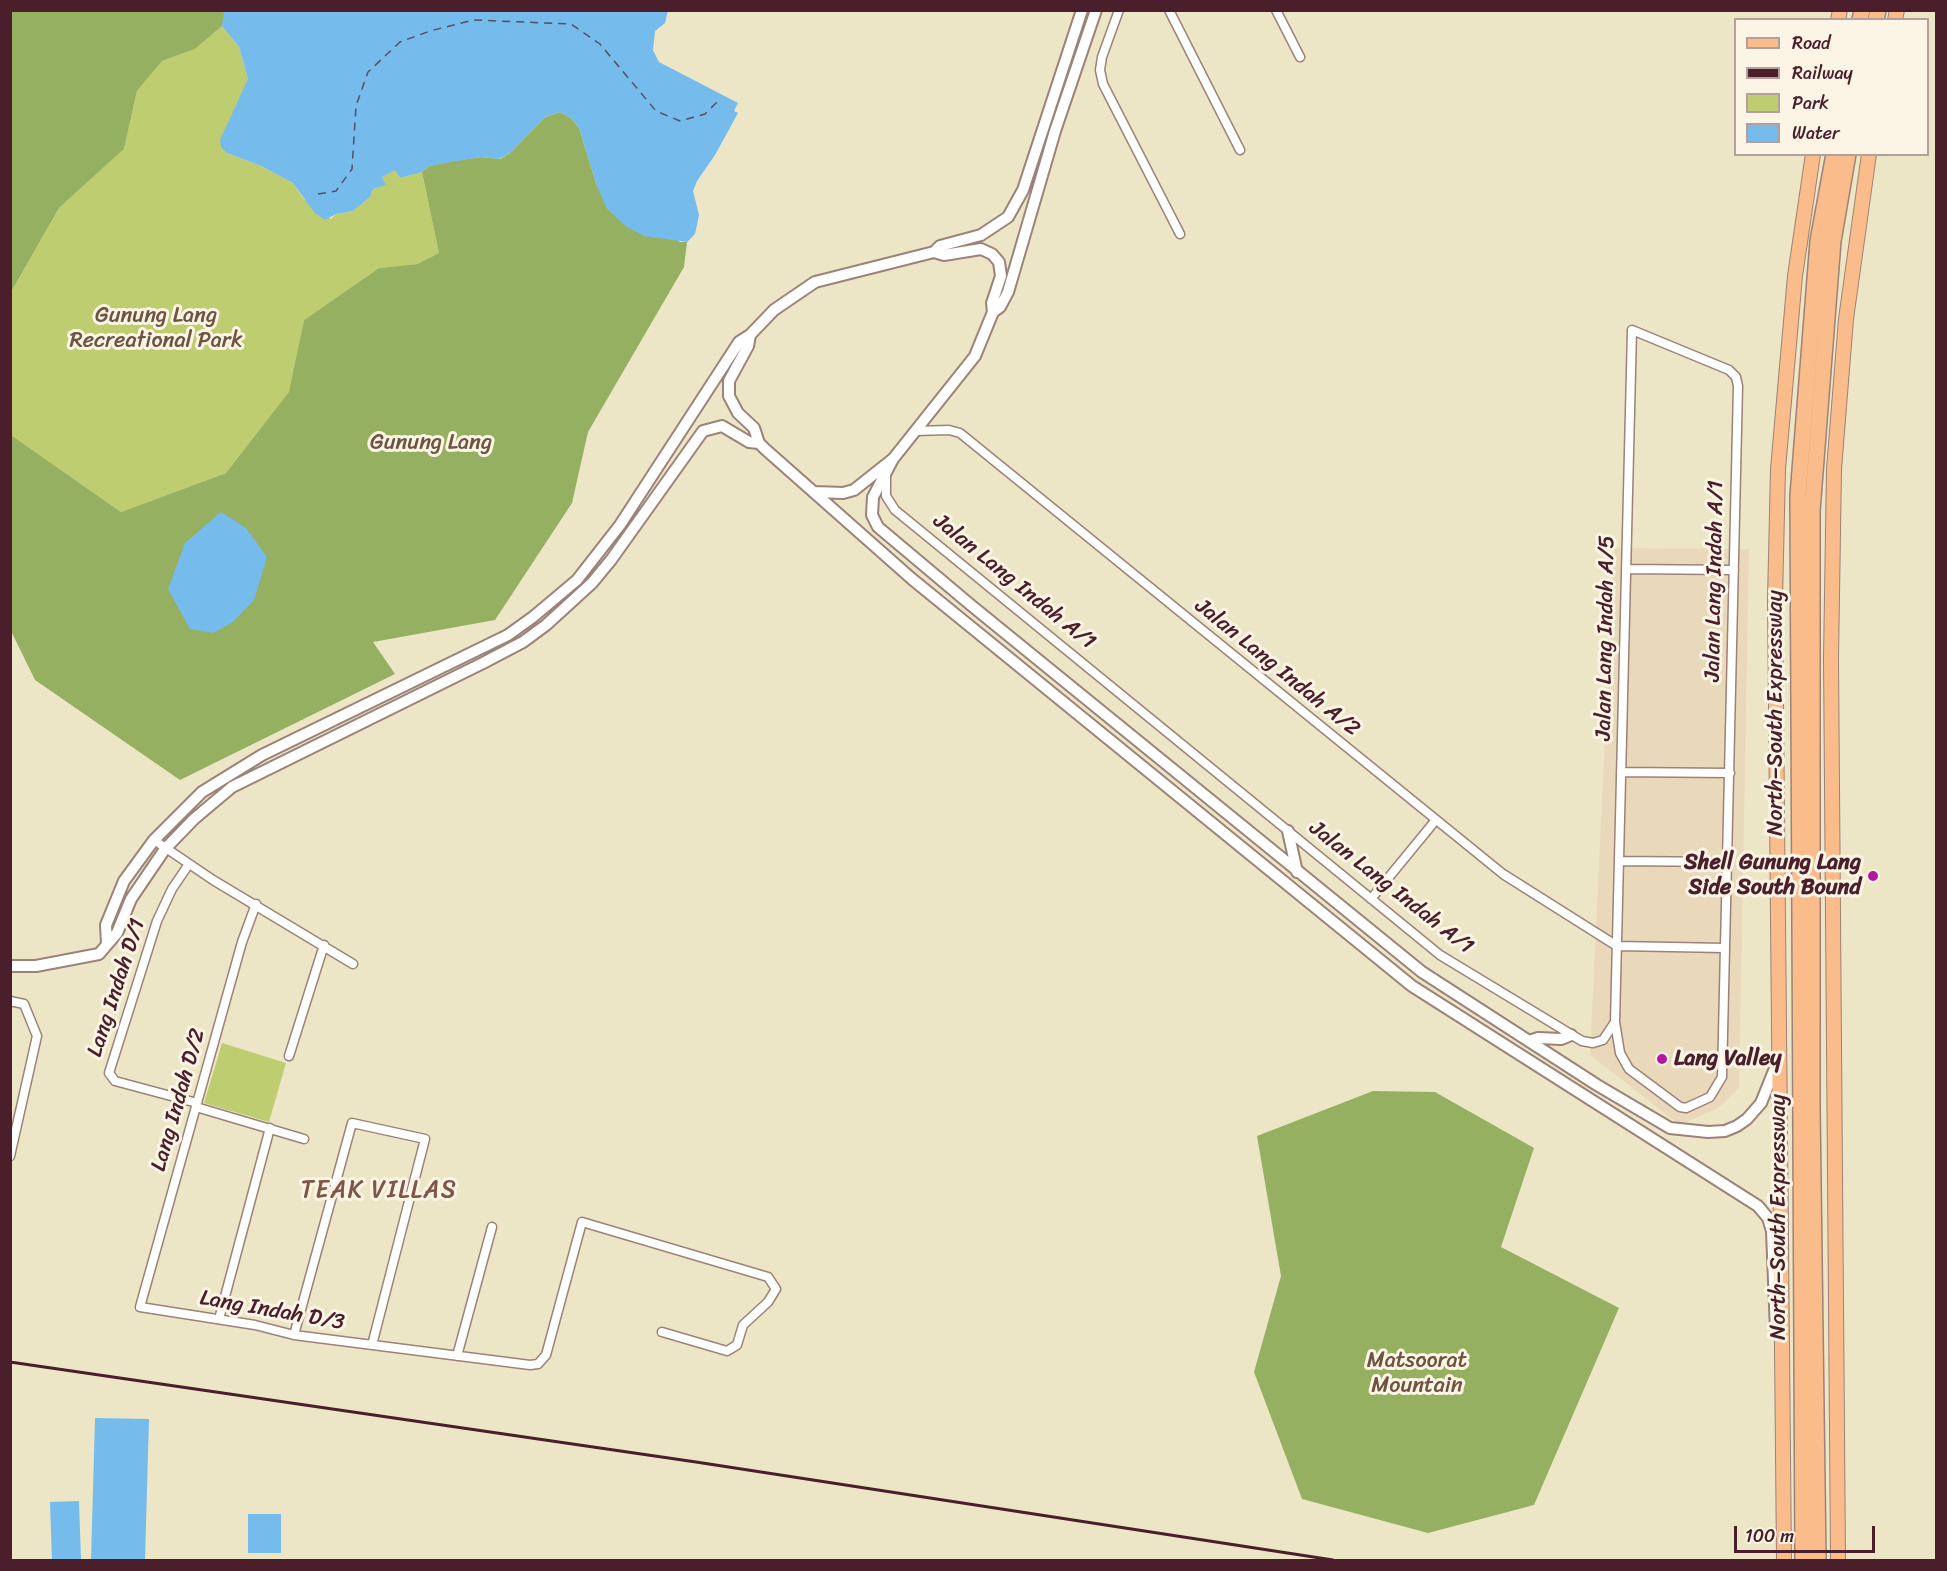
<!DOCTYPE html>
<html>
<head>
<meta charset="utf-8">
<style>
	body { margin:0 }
	#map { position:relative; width:1947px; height:1571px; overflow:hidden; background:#ede6c6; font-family:Sriracha,sans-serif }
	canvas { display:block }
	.frame { position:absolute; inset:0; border:12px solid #4a1f2b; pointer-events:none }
	.legend { position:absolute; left:1734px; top:18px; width:195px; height:138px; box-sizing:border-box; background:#fcf5e5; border:2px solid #b59f9b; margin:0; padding:8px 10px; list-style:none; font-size:18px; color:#4a1f2b }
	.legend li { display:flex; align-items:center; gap:12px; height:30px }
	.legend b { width:30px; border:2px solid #b59f9b }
	.scale { position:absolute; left:1734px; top:1526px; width:141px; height:27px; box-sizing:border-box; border:3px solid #4a1f2b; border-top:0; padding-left:8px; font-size:18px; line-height:21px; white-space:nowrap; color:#4a1f2b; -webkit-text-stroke:4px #fcf5e5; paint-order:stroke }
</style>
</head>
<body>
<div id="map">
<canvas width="1947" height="1571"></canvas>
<div class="frame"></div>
<ul class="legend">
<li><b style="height:8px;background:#fabc8b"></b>Road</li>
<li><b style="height:8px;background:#4a1f2b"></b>Railway</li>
<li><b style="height:16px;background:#becd70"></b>Park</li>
<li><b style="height:16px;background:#75bbec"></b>Water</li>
</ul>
<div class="scale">100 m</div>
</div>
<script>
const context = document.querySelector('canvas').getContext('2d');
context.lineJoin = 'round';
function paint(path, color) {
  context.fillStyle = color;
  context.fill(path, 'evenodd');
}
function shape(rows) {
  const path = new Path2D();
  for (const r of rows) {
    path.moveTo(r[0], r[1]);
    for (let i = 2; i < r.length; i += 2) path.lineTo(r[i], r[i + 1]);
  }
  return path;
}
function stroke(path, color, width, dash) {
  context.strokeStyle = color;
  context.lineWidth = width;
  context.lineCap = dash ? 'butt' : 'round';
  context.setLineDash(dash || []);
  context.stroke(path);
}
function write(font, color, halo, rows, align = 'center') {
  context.font = font + ' Sriracha,sans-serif';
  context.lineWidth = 6;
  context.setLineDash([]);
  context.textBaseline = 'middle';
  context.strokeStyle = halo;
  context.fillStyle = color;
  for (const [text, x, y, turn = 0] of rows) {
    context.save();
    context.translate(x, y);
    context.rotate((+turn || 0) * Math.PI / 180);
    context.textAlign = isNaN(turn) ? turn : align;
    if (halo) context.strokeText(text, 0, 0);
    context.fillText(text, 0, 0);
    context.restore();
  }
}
paint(shape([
	[1614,548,1749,549,1739,1088,1718,1108,1680,1125,1590,1055]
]), '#ead8ba');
paint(shape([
	[222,26,239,47,248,79,227,153,261,166,293,183,304,199,331,219,336,214,353,211,370,197,373,189,385,185,382,177,395,169,400,178,422,172,439,253,417,264,379,268,304,320,290,392,226,473,121,512,11,435,11,292,59,208,124,149,137,91,162,61,195,49],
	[222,1043,286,1063,269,1122,204,1103]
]), '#becd70');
paint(shape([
	[11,11,224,11,224,18,222,26,195,49,162,61,137,91,124,149,59,208,11,292],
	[560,112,571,118,579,128,597,186,680,242,687,242,684,267,588,432,572,503,495,620,373,642,395,674,180,780,35,680,11,631,11,435,121,512,226,473,289,392,304,320,379,268,417,264,439,253,422,172,429,166,453,161,481,157,500,159,510,153,545,117],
	[1373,1091,1435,1092,1534,1148,1501,1247,1619,1308,1534,1505,1428,1533,1302,1499,1254,1372,1281,1276,1257,1136]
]), '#96b062');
paint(shape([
	[224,11,668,11,665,23,655,31,653,50,659,62,738,103,734,111,738,113,715,155,697,181,693,191,699,215,695,234,687,242,644,236,627,227,607,209,597,186,579,128,571,118,560,112,545,117,510,153,499,159,481,157,429,166,422,172,400,178,395,170,382,177,386,185,373,189,370,197,353,211,336,214,325,220,314,212,293,183,261,166,227,153,221,147,220,140,248,79,239,47,222,26],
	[221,512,246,528,267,557,254,600,233,622,213,633,190,629,168,589,185,543],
	[95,1418,149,1419,145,1560,91,1560],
	[79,1501,81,1560,52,1560,50,1502],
	[248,1514,281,1514,281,1553,248,1553]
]), '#75bbec');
stroke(shape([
	[318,194,336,191,352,169,356,106,368,72,400,42,430,31,473,20,571,24,600,44,656,111,680,121,705,114,720,99]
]), '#574e65', 1.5, [8, 6]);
const minor = shape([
	[1119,10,1102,57,1100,70,1103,84,1180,234],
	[1169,10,1240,150],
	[1276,10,1300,57],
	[1632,330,1729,370,1736,377,1738,386,1722,1077,1710,1097,1686,1108,1680,1107,1629,1069,1620,1053,1615,1022,1632,330],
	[915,431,949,430,960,433,1503,874,1617,946],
	[886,475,886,496,895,510,1440,955,1582,1041,1593,1043,1603,1040,1615,1022],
	[1626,569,1734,570],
	[1621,772,1730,773],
	[154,840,213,880,353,964],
	[1619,861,1727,862],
	[189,864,172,889,157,921,109,1073,115,1081,197,1103],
	[1371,899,1435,821],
	[256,904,242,942,140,1307,255,1325,294,1335,530,1365,538,1364,546,1355,582,1222,768,1277,776,1289,768,1302,743,1325,737,1345,727,1351,662,1332],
	[1617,946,1725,948],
	[10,1001,24,1004,37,1036,10,1156],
	[289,1056,324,945],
	[196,1107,304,1139],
	[219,1319,270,1128],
	[294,1335,352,1123,425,1139,372,1345],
	[457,1356,492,1227]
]);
const tertiary = shape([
	[993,312,1000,307,1008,292,1055,131,1096,10],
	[750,335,748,346,729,381,729,396,738,413,754,428,759,443,765,449,912,579,1412,986,1758,1206,1768,1218,1772,1231,1776,1331],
	[893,459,873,497,872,515,878,527,972,606,1422,972,1597,1085,1670,1128,1708,1132,1725,1131,1737,1126,1747,1119,1761,1103,1778,1061],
	[815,492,843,493,854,490,893,459,975,356,993,312,992,303,1001,276,999,262,992,254,981,249,944,255,934,252],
	[1288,831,1297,872],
	[107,944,106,925,124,881,154,840,202,792,262,755,508,635,533,617,577,580,620,525,739,342,750,335,774,310,815,282,934,252,940,246,981,235,1008,217,1023,190,1082,10],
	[10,966,36,966,99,954,117,933,131,899,165,849,194,819,232,787,483,663,523,642,546,625,592,583,611,560,703,431,722,426,749,442,759,443],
	[1529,1041,1538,1038,1561,1039,1571,1035]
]);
const primary = shape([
	[1838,20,1840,10],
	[1895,20,1897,10],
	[1784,1560,1775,600,1778,469,1795,276,1813,154],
	[1838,1560,1831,658,1834,469,1846,319,1869,154]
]);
const motorway = shape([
	[1860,20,1862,10],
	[1876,20,1878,10],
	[1803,1560,1798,496,1818,241,1834,154],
	[1818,1560,1812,1107,1812,511,1833,241,1848,154]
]);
stroke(minor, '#9c8278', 11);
stroke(tertiary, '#9c8278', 14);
stroke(primary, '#9c8278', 16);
stroke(motorway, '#9c8278', 18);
stroke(minor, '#fff', 8);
stroke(tertiary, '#fff', 10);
stroke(primary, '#fabc8b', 14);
stroke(motorway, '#fabc8b', 15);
stroke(shape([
	[10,1362,696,1462,1333,1560]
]), '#4a1f2b', 3);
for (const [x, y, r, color] of [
	[1873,876,6,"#b5179e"],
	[1662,1059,6,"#b5179e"]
]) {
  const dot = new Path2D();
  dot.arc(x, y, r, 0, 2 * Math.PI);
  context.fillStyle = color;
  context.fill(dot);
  stroke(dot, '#fcf5e5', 2);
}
write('22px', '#6d5340', '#fcf5e5', [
	["Gunung Lang",156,316],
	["Recreational Park",156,341],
	["Gunung Lang",431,443],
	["Matsoorat",1417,1361],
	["Mountain",1417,1386]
]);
write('22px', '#4a1f2b', '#fcf5e5', [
	["Jalan Lang Indah A/1",1715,581,-89],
	["Jalan Lang Indah A/1",1014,582,39],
	["Jalan Lang Indah A/5",1606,638,-89],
	["Jalan Lang Indah A/2",1277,668,39],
	["North–South Expressway",1776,713,-90],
	["Jalan Lang Indah A/1",1391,888,38],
	["Lang Indah D/1",117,988,-72],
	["Lang Indah D/2",179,1100,-74],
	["North–South Expressway",1779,1217,-90],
	["Lang Indah D/3",272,1311,10]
]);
write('bold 22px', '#4a1f2b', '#fcf5e5', [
	["Shell Gunung Lang",1861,863],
	["Side South Bound",1861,888],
	["Lang Valley",1674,1059,"left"]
], 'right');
context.letterSpacing = '1.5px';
write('24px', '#815548', '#fcf5e5', [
	["TEAK VILLAS",379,1191]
]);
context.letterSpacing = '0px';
</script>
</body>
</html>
